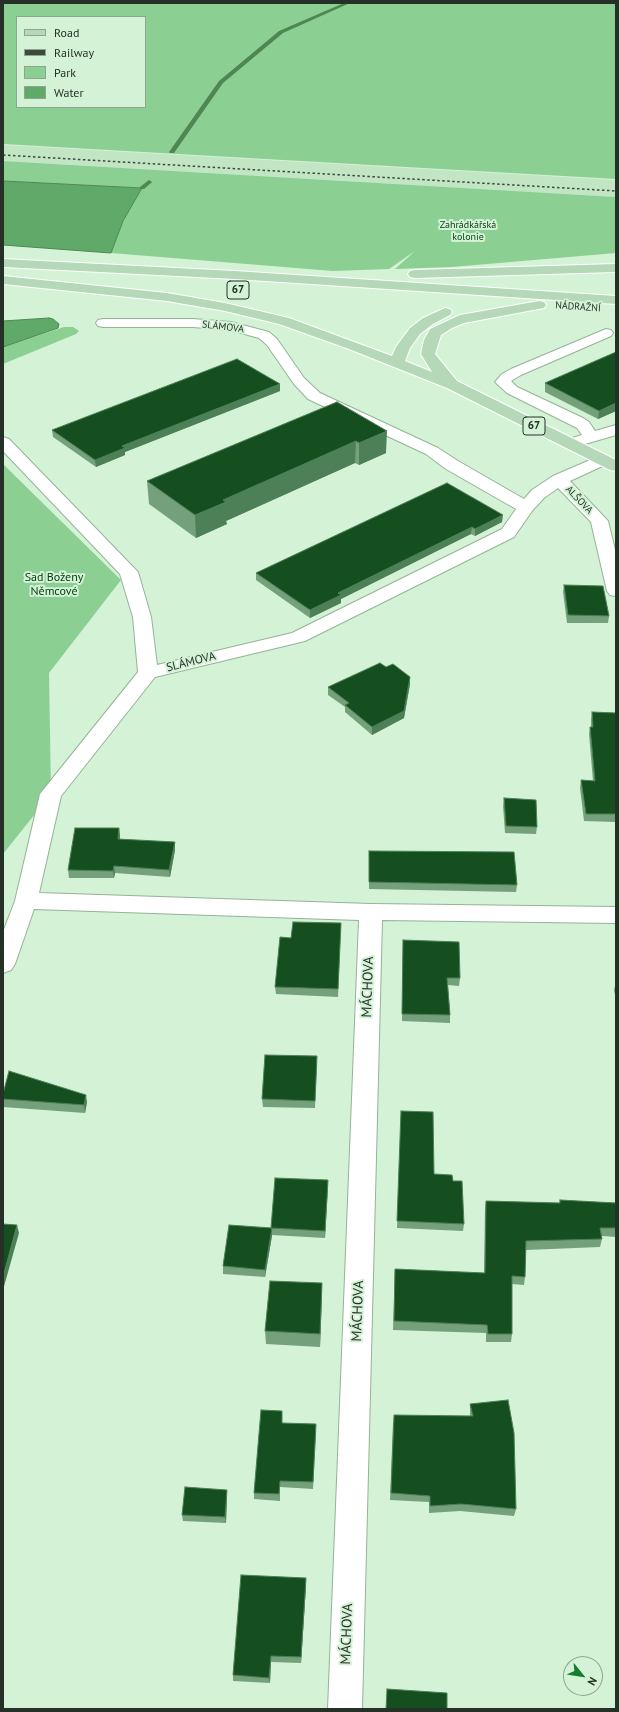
<!DOCTYPE html>
<html>
<head>
<meta charset="utf-8">
<style>
	body { margin:0 }
	#map { position:relative; width:619px; height:1712px; overflow:hidden; background:#d4f2d6; font-family:"PT Sans",sans-serif }
	canvas { display:block }
	.frame { position:absolute; inset:0; border:4px solid #253126; pointer-events:none }
	.legend { position:absolute; left:16px; top:16px; width:130px; height:92px; box-sizing:border-box; background:#d4f2d6; border:1px solid #8ea590; margin:0; padding:5px 7px; list-style:none; font-size:12px; color:#253126 }
	.legend li { display:flex; align-items:center; gap:8px; height:20px }
	.legend b { width:20px; border:1px solid #8ea590 }
	.north { position:absolute; left:563px; top:1656px; width:40px; height:40px; box-sizing:border-box; background:#d4f2d6; border:1px solid #8ea590; border-radius:50%; rotate:120deg; font-size:11px; font-weight:700; line-height:16px; text-align:center; color:#253126 }
	.north::after { content:''; display:block; margin:auto; width:14px; height:18px; background:#167c2f; clip-path:polygon(50% 0,100% 100%,50% 72%,0 100%) }
</style>
</head>
<body>
<div id="map">
<canvas width="619" height="1712"></canvas>
<div class="frame"></div>
<ul class="legend">
<li><b style="height:5px;background:#b5d8b8"></b>Road</li>
<li><b style="height:5px;background:#3d4b3e"></b>Railway</li>
<li><b style="height:11px;background:#8ccf92"></b>Park</li>
<li><b style="height:11px;background:#5faa68"></b>Water</li>
</ul>
<div class="north">N</div>
</div>
<script>
const context = document.querySelector('canvas').getContext('2d');
context.lineJoin = 'round';
function paint(path, color) {
  context.fillStyle = color;
  context.fill(path, 'evenodd');
}
function shape(rows) {
  const path = new Path2D();
  for (const r of rows) {
    path.moveTo(r[0], r[1]);
    for (let i = 2; i < r.length; i += 2) path.lineTo(r[i], r[i + 1]);
  }
  return path;
}
function stroke(path, color, width, dash) {
  context.strokeStyle = color;
  context.lineWidth = width;
  context.lineCap = dash ? 'butt' : 'round';
  context.setLineDash(dash || []);
  context.stroke(path);
}
function write(font, color, halo, rows, align = 'center') {
  context.font = font + ' "PT Sans",sans-serif';
  context.lineWidth = 4;
  context.setLineDash([]);
  context.textBaseline = 'middle';
  context.strokeStyle = halo;
  context.fillStyle = color;
  for (const [text, x, y, turn = 0] of rows) {
    context.save();
    context.translate(x, y);
    context.rotate((+turn || 0) * Math.PI / 180);
    context.textAlign = isNaN(turn) ? turn : align;
    if (halo) context.strokeText(text, 0, 0);
    context.fillText(text, 0, 0);
    context.restore();
  }
}
paint(shape([
	[3,145,616,180,616,197,3,161]
]), '#c2e5c4');
paint(shape([
	[3,3,616,3,616,179,3,144],
	[17,17,145,17,145,107,17,107],
	[3,161,616,197,616,253,452,267,395,269,415,251,389,269,333,271,111,253,123,221,142,188,3,181],
	[64,327,73,327,79,331,76,334,3,364,3,347],
	[3,464,121,580,49,673,51,794,3,854]
]), '#8ccf92');
const water = shape([
	[3,181,142,188,123,221,111,253,3,245,3,181],
	[49,318,53,319,59,324,58,328,3,347,3,321,49,318]
]);
paint(water, '#5faa68');
stroke(water, '#4e8654', 1);
paint(shape([
	[344,3,350,3,283,33,223,83,174,153,170,153,169,152,219,81,279,31,344,3],
	[149,180,152,182,151,183,144,189,140,189,140,187,149,180]
]), '#4e8654');
const minor = shape([
	[103,319,193,319,231,322,269,332,277,339,304,378,320,393,438,448,458,461,524,499,532,490,553,476,597,457,603,455,609,457,611,460,609,463,570,481,608,521,616,554,616,596,610,595,607,591,591,522,558,488,544,498,532,511,514,537,305,641,155,677,61,796,39,893,371,904,616,907,616,923,382,920,362,1709,328,1709,359,920,34,909,15,964,11,970,3,973,3,932,15,901,40,794,138,672,133,617,120,574,3,451,3,437,9,439,138,572,151,617,157,665,292,633,502,529,516,509,446,469,426,454,308,399,294,384,267,345,259,338,230,330,193,327,103,327,98,326,96,323,98,320,103,319],
	[606,329,611,330,613,333,611,336,521,375,511,381,517,387,583,418,589,422,595,431,616,425,616,435,578,446,572,444,570,441,572,438,582,435,577,428,507,393,495,382,502,374,511,369,606,329]
]);
const major = shape([
	[3,259,235,271,616,296,616,304,235,279,3,267,3,259],
	[616,264,616,272,415,278,410,277,408,274,410,271,415,270,616,264],
	[3,276,167,293,225,303,289,318,392,356,396,347,410,328,423,318,445,308,450,309,452,312,450,315,433,324,420,334,410,348,405,361,432,372,421,354,424,340,430,329,460,315,539,301,544,302,546,305,544,308,464,323,452,328,441,335,435,354,457,381,616,460,616,471,610,470,447,388,349,349,279,324,225,311,167,301,3,284,3,276]
]);
stroke(minor, '#96b297', 2);
stroke(major, '#fff', 2);
paint(minor, '#fff');
paint(major, '#b5d8b8');
stroke(shape([
	[3,155,616,191]
]), '#3d4b3e', 1.5, [2.5, 2.5]);
paint(shape([
	[616,352,616,411,598,419,545,392,545,383],
	[280,391,125,452,125,455,96,467,53,437,52,430],
	[337,402,386,453,359,465,355,463,226,521,227,524,196,538,149,504,147,481],
	[447,483,502,522,475,536,471,534,341,599,341,603,310,618,256,580,256,573],
	[564,585,609,616,608,623,567,623,563,592],
	[410,684,404,718,372,735,345,712,345,707,328,695,328,687],
	[592,712,616,713,616,822,584,821,580,788,581,780,593,781,589,734,590,727,591,727,591,719],
	[504,798,537,827,536,834,505,833,503,806],
	[119,828,120,836,120,839,175,850,170,877,115,873,114,878,69,878,68,870],
	[369,851,517,885,516,892,369,889],
	[341,923,338,997,276,994,275,987,291,938],
	[403,940,460,978,459,986,448,985,450,1015,450,1023,402,1021],
	[616,982,616,1000,614,990],
	[317,1063,315,1108,263,1107,262,1099],
	[3,1094,87,1102,85,1113,3,1107],
	[401,1119,434,1174,453,1181,464,1224,463,1231,397,1228],
	[328,1180,325,1238,272,1235,265,1277,223,1274,223,1266,271,1228],
	[560,1200,616,1203,616,1237,602,1236,602,1239,600,1247,526,1250,525,1277,524,1285,512,1284,512,1334,511,1342,486,1342,486,1333,393,1330,395,1269,484,1273,485,1209,486,1201,559,1203],
	[322,1283,320,1347,266,1344,265,1331],
	[470,1404,516,1509,514,1516,460,1511,429,1513,429,1502,390,1500,393,1422,470,1416],
	[282,1423,316,1431,313,1489,280,1487,280,1501,254,1499,254,1493],
	[227,1497,226,1523,183,1521,182,1515],
	[306,1585,301,1663,271,1662,270,1683,233,1681,233,1675]
]), '#74a07b');
paint(shape([
	[280,384,280,391,125,452,125,455,96,467,95,460,122,446],
	[616,403,616,411,598,419,599,411],
	[387,431,386,453,359,465,359,443],
	[356,441,355,463,226,521,227,524,196,538,195,515,223,500],
	[503,515,502,522,475,536,475,529],
	[472,527,471,534,341,599,341,603,310,618,310,610,338,593],
	[410,677,410,684,404,718,372,735,372,727],
	[119,828,120,836,119,847,118,839],
	[175,842,175,850,170,877,169,870],
	[114,866,115,873,114,878,113,871],
	[86,1095,87,1102,85,1113,84,1105],
	[328,1180,328,1187,325,1238,325,1231],
	[17,1225,19,1233,3,1290,3,1277],
	[272,1228,272,1236,265,1277,265,1270],
	[322,1283,322,1297,320,1347,320,1334],
	[227,1490,227,1497,226,1523,225,1517],
	[306,1578,306,1585,301,1663,301,1657],
	[271,1656,271,1662,270,1683,269,1678]
]), '#4e8057');
const building = shape([
	[616,352,616,403,599,411,545,383,616,352],
	[237,359,280,384,122,446,125,448,95,460,52,430,237,359],
	[337,402,387,431,359,443,356,441,223,500,226,502,195,515,147,481,337,402],
	[447,483,503,515,475,529,472,527,338,593,341,595,310,610,256,573,447,483],
	[564,585,603,586,609,616,568,615,564,585],
	[380,663,386,667,393,664,410,677,404,711,372,727,345,705,349,703,328,687,380,663],
	[592,712,616,713,616,814,586,814,581,780,595,781,590,727,593,727,592,712],
	[504,798,536,800,537,827,506,826,504,798],
	[75,828,119,828,118,839,175,842,169,870,114,866,113,871,68,870,75,828],
	[369,851,514,852,517,885,369,882,369,851],
	[293,922,341,923,338,989,275,987,280,937,291,938,293,922],
	[403,940,459,942,460,978,447,978,450,1015,402,1014,403,940],
	[265,1055,317,1056,315,1101,262,1099,265,1055],
	[9,1071,86,1095,84,1105,3,1099,3,1094,9,1071],
	[401,1111,433,1112,434,1174,452,1175,453,1181,462,1181,464,1224,397,1221,401,1111],
	[275,1178,328,1180,325,1231,271,1228,275,1178],
	[560,1200,616,1203,616,1228,600,1228,602,1239,526,1241,525,1277,512,1276,512,1334,488,1334,487,1325,394,1321,395,1269,485,1273,486,1201,560,1203,560,1200],
	[3,1224,17,1225,3,1277,3,1224],
	[229,1225,272,1228,265,1270,223,1266,229,1225],
	[270,1281,322,1283,320,1334,265,1331,270,1281],
	[508,1400,514,1433,516,1509,461,1504,430,1506,430,1496,391,1493,394,1415,473,1416,470,1404,508,1400],
	[261,1410,282,1411,282,1423,316,1424,313,1482,280,1481,279,1494,254,1493,261,1410],
	[185,1487,227,1490,225,1517,182,1515,185,1487],
	[241,1575,306,1578,301,1657,271,1656,269,1678,233,1675,241,1575],
	[387,1689,447,1693,447,1709,386,1709,387,1689]
]);
paint(building, '#154f20');
stroke(building, '#4e8057', 1);
write('10px', '#023b10', '#d4f2d6', [
	["Zahrádkářská",468,225],
	["kolonie",468,237]
]);
write('10px', '#253126', '#d4f2d6', [
	["NÁDRAŽNÍ",578,307,4],
	["SLÁMOVA",223,327,7],
	["ALŠOVA",579,500,46]
]);
for (const [x, y, w] of [
	[238,290,22],
	[534,426,22]
]) {
  const box = new Path2D();
  box.roundRect(x - w / 2, y - 9, w, 18, 3);
  context.fillStyle = '#d4f2d6';
  context.fill(box);
  stroke(box, '#253126', 1);
}
write('bold 11px', '#253126', null, [
	["67",238,290],
	["67",534,426]
]);
write('12px', '#023b10', '#d4f2d6', [
	["Sad Boženy",54,578],
	["Němcové",54,592]
]);
write('12px', '#253126', '#d4f2d6', [
	["SLÁMOVA",191,662,-14]
]);
write('14px', '#253126', '#d4f2d6', [
	["MÁCHOVA",368,987,-88],
	["MÁCHOVA",358,1311,-88],
	["MÁCHOVA",347,1634,-88]
]);
</script>
</body>
</html>
